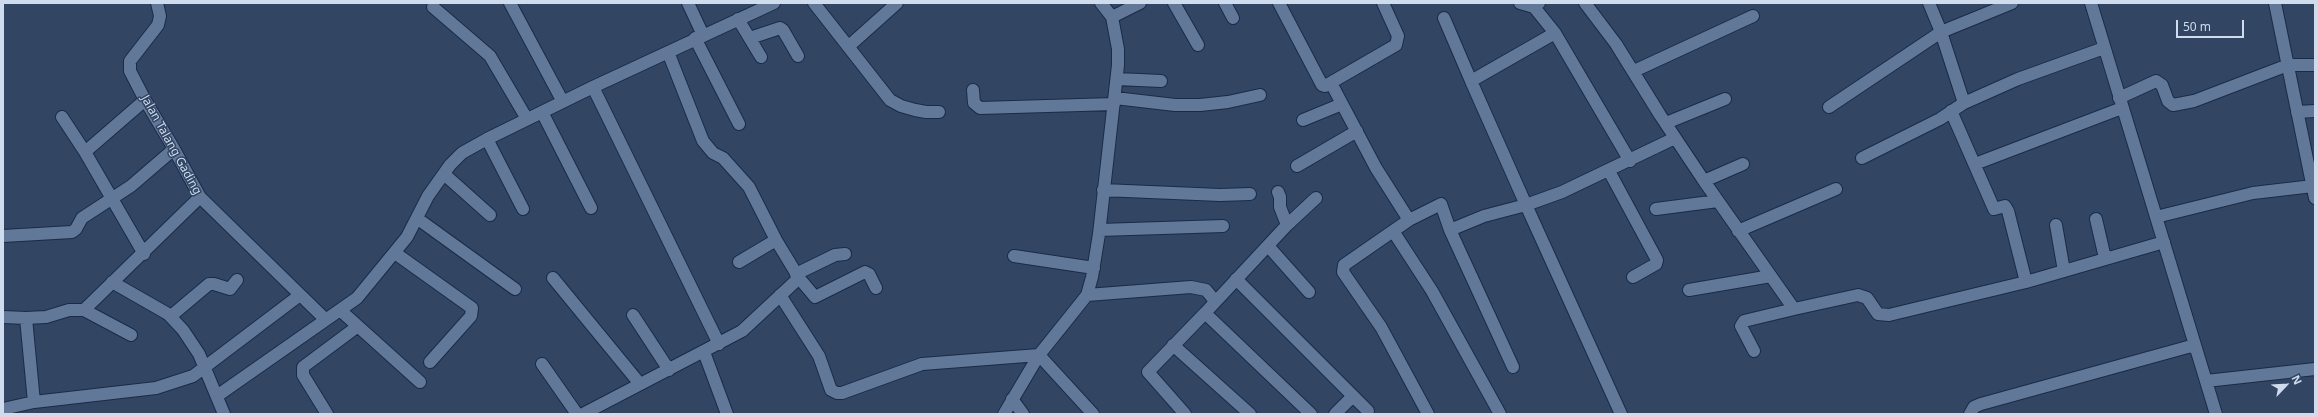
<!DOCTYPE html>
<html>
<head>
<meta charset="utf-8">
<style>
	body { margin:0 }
	#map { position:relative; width:2318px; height:417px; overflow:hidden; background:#324664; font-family:"Noto Sans",sans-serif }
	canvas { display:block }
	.frame { position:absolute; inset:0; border:4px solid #cfdcee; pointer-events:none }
	.north { position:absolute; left:2266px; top:365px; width:40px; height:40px; -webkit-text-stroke:3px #324664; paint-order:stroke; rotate:65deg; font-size:11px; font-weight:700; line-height:16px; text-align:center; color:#cfdcee }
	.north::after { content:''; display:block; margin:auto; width:14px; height:18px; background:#cfdcee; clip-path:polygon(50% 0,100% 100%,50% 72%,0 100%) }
	.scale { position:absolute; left:2176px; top:20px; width:68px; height:18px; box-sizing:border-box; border:2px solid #cfdcee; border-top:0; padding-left:5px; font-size:12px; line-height:14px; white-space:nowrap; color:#cfdcee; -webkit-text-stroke:3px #324664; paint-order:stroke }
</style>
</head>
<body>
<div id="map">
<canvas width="2318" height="417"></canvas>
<div class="frame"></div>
<div class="north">N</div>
<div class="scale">50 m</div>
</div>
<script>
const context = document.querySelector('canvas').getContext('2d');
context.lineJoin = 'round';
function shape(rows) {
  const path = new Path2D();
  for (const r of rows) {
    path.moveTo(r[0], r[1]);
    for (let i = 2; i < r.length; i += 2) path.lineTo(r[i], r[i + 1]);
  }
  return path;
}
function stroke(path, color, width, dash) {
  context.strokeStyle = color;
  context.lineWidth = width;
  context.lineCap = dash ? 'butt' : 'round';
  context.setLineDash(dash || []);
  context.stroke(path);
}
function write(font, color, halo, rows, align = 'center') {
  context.font = font + ' "Noto Sans",sans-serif';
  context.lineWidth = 3;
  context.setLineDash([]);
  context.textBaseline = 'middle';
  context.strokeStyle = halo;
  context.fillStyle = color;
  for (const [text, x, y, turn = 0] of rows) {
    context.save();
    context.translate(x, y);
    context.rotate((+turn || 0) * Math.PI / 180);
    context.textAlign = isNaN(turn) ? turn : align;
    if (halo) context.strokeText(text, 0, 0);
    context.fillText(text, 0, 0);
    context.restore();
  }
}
const minor = shape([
	[157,3,160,16,158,25,130,61,130,71,145,100,174,149,200,197,325,319],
	[510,3,563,102],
	[688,3,703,35],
	[814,3,890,100,901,106,915,110,926,112,939,112],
	[1174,3,1198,45],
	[1225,3,1233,18],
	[1279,3,1322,85,1325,86,1396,45,1398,36,1383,3],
	[1520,3,1534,7,1539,3],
	[1585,3,1616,44,1660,115,1704,181,1794,309,1858,295,1867,298,1878,314,1889,315,2026,282,2164,242],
	[1929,3,1941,32,2012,3],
	[2091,3,2216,414],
	[2275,3,2315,198],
	[433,7,490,56,527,119],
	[1534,7,1555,33,1630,161],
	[1112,17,1140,3],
	[1444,18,1471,81,1555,33],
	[738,19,761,57],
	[695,38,739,124],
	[750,38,780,28,783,30,798,56],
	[849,46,897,3],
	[1634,71,1753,16],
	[1117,79,1161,81],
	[1331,83,1376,168,1409,220],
	[593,87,719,344],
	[973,90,974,103,980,108,1114,104],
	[1115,98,1175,105,1200,105,1228,102,1260,95],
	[2119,98,2156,81,2162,85,2168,101,2173,105,2194,101,2288,65,2315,65],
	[1964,103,2018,79,2104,48],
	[1829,107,1941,32,1964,103,1940,119,1862,158],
	[1951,111,1994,209,2005,206,2008,211,2026,282],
	[542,112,591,208],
	[2297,112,2315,111],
	[62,117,85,152,145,100],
	[1303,120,1342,104],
	[1666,123,1725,99],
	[487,139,523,209],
	[85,152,144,254],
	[1975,164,2122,108],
	[1297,166,1357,131],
	[1609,171,1657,260,1656,264,1633,277],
	[444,174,490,215],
	[1704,181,1743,164],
	[1103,190,1220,195,1250,194],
	[1278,192,1280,197,1280,207,1287,225],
	[1656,209,1718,201],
	[2156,217,2253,193,2313,186],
	[418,219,515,289],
	[2096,219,2105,258],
	[2056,225,2064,271],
	[1100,230,1223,226],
	[1450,230,1484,216,1526,205,1471,81],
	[1393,231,1344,265,1343,272,1381,327,1428,414],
	[1738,231,1836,189],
	[3,236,72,232,76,229,82,218,131,186,174,149],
	[1269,247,1309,292],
	[395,253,472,308,471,316,430,362],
	[1014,256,1094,268],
	[739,262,776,240],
	[796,274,835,255,845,254],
	[553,278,640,384],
	[799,278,815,297,865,272,869,274,876,288],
	[1236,279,1368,411],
	[112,282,168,314,183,330,199,354,224,414],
	[1689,290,1771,276],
	[780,295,819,356,831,390,837,393,842,393,922,364,1039,355,1093,414],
	[1087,295,1191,287,1206,290,1215,301],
	[84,310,131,335],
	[340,310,420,382],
	[633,315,669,370],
	[171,316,209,284,214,284,230,289,237,280],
	[3,317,26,318,34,402],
	[26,318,46,317,69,310,84,310,200,197],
	[1173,345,1250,414],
	[1754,351,1741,326,1744,321,1794,309],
	[704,352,727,414],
	[542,364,577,414],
	[2206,381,2315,369],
	[217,396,357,298,407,237,428,196,450,165,462,153,487,139,593,87,774,3],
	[1012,399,1023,414],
	[3,409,34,402,156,388,193,376,300,295],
	[327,414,303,375,303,367,358,326],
	[583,414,742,331,799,278,776,240,749,187,723,158,713,153,703,141,668,52],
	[1004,414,1039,355,1087,295,1092,277,1099,234,1118,65,1118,49,1112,17,1101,3],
	[1185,414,1148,372,1205,313],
	[1311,414,1205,313,1287,225,1316,198],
	[1335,414,1353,396],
	[1500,414,1432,291,1393,231,1409,220,1441,204,1450,230,1513,367],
	[1621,414,1526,205,1562,192,1675,138],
	[1970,414,1974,407,1981,404,2195,345]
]);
stroke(minor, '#192b47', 14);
stroke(minor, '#627899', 12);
write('12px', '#cfdcee', '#324664', [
	["Jalan Talang Gading",171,145,61]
]);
</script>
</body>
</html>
